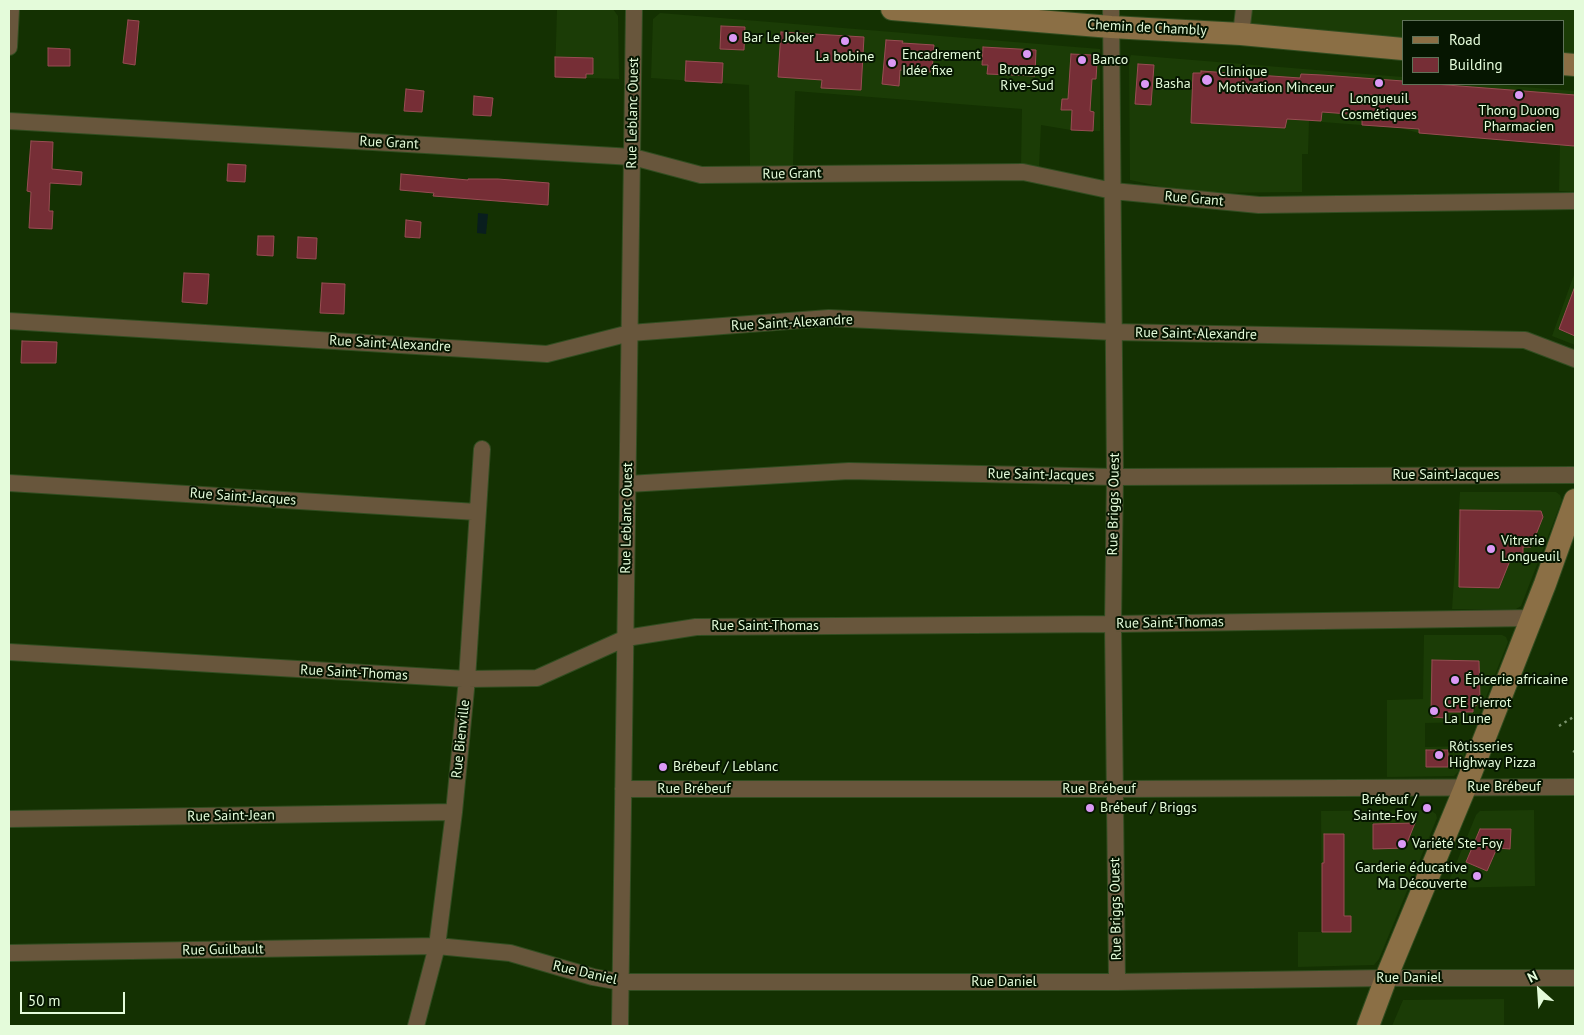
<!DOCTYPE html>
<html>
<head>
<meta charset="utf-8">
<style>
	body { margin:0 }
	#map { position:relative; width:1584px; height:1035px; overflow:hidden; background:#143102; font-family:"PT Sans",sans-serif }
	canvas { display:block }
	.frame { position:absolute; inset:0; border:10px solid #e4fbda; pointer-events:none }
	.legend { position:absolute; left:1402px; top:20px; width:162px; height:65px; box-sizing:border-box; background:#061601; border:1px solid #5f7258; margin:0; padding:6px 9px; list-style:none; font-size:15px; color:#e4fbda }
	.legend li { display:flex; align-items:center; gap:10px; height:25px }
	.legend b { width:25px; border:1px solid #5f7258 }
	.north { position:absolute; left:1514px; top:965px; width:50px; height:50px; -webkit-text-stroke:4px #061601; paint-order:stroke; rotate:334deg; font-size:14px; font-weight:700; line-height:20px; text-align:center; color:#e4fbda }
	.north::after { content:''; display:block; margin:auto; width:18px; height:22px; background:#e4fbda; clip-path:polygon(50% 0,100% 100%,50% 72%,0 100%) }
	.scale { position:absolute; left:20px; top:992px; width:105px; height:22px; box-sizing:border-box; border:2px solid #e4fbda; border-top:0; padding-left:6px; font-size:15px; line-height:18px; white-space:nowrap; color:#e4fbda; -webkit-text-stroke:4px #061601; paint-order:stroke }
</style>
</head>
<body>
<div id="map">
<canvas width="1584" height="1035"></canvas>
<div class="frame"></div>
<ul class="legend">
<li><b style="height:6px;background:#8b6f45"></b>Road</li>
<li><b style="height:14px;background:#762e36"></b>Building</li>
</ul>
<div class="north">N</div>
<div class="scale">50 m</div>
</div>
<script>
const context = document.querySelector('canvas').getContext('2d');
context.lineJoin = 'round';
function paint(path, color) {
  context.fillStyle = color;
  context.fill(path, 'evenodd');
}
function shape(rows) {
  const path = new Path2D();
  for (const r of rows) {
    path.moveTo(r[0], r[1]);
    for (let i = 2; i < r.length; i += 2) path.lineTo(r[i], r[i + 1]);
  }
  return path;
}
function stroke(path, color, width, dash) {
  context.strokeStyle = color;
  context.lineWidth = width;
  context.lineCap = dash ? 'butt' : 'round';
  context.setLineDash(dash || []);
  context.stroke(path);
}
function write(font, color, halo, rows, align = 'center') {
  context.font = font + ' "PT Sans",sans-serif';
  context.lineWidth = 4;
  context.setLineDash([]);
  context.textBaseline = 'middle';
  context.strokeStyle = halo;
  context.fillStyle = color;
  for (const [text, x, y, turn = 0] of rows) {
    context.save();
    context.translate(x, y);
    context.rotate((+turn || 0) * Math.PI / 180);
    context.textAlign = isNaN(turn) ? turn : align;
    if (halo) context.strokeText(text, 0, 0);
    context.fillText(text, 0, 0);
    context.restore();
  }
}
paint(shape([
	[557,9,613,9,618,16,619,79,555,77],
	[1244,9,1575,9,1575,65,1563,64,1563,21,1403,21,1403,49,1241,34],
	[660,13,1100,49,1100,131,1071,130,1041,125,1039,168,1021,166,1022,109,795,91,793,167,750,167,749,85,651,78,653,19],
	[1131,55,1403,77,1403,84,1486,84,1575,91,1575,192,1559,191,1560,145,1419,133,1400,128,1309,121,1308,154,1302,154,1302,192,1205,193,1168,188,1130,180,1129,60],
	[1575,272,1575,345,1552,336],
	[1460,492,1556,492,1560,495,1562,500,1521,606,1516,609,1452,609],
	[1424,635,1502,635,1506,637,1508,642,1476,722,1425,723,1425,747,1467,746,1458,772,1454,776,1387,777,1387,700,1423,699],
	[1430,810,1436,814,1437,818,1379,959,1374,965,1298,967,1298,932,1322,932,1321,811],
	[1534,810,1535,886,1446,888,1476,815,1480,811],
	[1504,999,1504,1026,1392,1026,1403,1000]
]), '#1b3c06');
paint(shape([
	[478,213,488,214,486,234,477,233]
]), '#091e1e');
const building = shape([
	[128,20,139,21,135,65,123,63,128,20],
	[721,26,745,27,744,50,720,49,721,26],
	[781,32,864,37,861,90,821,88,822,80,778,77,781,32],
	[886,40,903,41,902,43,934,45,932,72,900,70,899,86,882,84,886,40],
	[983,47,1036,50,1035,76,987,74,988,65,982,65,983,47],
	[48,48,70,49,70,66,48,66,48,48],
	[1071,54,1092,55,1092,63,1097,63,1096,79,1092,79,1090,111,1094,112,1093,131,1071,130,1072,110,1061,110,1062,99,1068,99,1071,54],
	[555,57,593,58,593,74,586,74,586,78,555,77,555,57],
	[686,61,723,63,722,83,685,81,686,61],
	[1138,64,1154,65,1151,105,1135,104,1138,64],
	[1201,71,1300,78,1301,74,1322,75,1403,81,1403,84,1434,84,1575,95,1575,144,1574,146,1419,133,1419,129,1362,125,1362,115,1322,112,1321,121,1287,119,1285,128,1191,123,1193,73,1201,73,1201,71],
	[406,89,424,91,422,112,404,111,406,89],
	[474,96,493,98,491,116,473,115,474,96],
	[31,141,53,142,52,169,82,172,81,185,50,183,49,211,53,211,52,229,29,228,31,192,27,191,31,141],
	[228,164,246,165,245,182,227,181,228,164],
	[401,174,468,180,468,179,498,179,549,183,548,205,433,196,434,193,400,190,401,174],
	[406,220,421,222,420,238,405,237,406,220],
	[258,236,274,236,273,256,257,255,258,236],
	[298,237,317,238,316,259,297,258,298,237],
	[184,273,209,274,207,304,182,302,184,273],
	[322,283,345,284,344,314,320,313,322,283],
	[1574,289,1575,289,1575,336,1559,329,1574,289],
	[22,341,57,342,56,363,21,363,22,341],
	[1460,510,1541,511,1543,517,1531,547,1523,547,1523,553,1513,553,1499,588,1459,587,1460,510],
	[1432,660,1479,661,1480,699,1476,699,1476,706,1473,706,1473,712,1447,712,1446,718,1433,717,1433,714,1431,714,1432,660],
	[1426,750,1448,750,1448,767,1426,767,1426,750],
	[1415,823,1405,848,1373,849,1373,824,1415,823],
	[1480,829,1511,829,1510,849,1497,848,1487,871,1466,862,1480,829],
	[1324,834,1344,834,1344,916,1351,916,1351,932,1322,932,1322,863,1324,863,1324,834]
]);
paint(building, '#762e36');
stroke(building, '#984d53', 1);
const street = shape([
	[1111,9,1115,477,1113,624,1117,982],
	[1241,34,1244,9],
	[9,47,11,9],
	[9,121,633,157,701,175,1023,172,1113,191,1259,205,1575,201],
	[9,321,547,354,630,333,829,318,1113,332,1525,340,1575,359],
	[9,483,477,512],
	[628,484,849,471,1115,477,1575,475],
	[9,652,467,679,537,678,626,638,696,627,1113,624,1531,618],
	[623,789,1115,789,1575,787],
	[9,819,454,812],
	[9,953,437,946,510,953,593,977,621,982,1117,982,1386,978,1575,978],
	[416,1026,437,946,454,812,467,679,482,449],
	[620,1026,634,9]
]);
const secondary = shape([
	[892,9,1111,27,1241,34,1403,49],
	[1563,64,1575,65],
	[1368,1026,1386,978,1465,788,1545,584,1575,500]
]);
stroke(street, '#314d20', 18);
stroke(secondary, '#314d20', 24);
stroke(shape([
	[1559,726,1575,716],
	[1573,751,1575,752]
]), '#7a946c', 2.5, [2.5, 4]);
stroke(street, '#68563c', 16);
stroke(secondary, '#8b6f45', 22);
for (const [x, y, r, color] of [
	[733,38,5,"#db99f5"],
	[845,41,5,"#db99f5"],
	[1027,54,5,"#db99f5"],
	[1082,60,5,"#db99f5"],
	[892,63,5,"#db99f5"],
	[1207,80,6,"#db99f5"],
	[1379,83,5,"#db99f5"],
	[1145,84,5,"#db99f5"],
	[1519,95,5,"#db99f5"],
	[1491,549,5,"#db99f5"],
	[1455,680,5,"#db99f5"],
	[1434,711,5,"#db99f5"],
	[1439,755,5,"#db99f5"],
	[663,767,5,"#db99f5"],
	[1090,808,5,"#db99f5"],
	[1427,808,5,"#db99f5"],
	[1402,844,5,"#db99f5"],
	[1477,876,5,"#db99f5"]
]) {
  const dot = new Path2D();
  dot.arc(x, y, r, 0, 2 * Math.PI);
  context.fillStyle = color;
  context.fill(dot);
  stroke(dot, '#061601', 2);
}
write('14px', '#e4fbda', '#061601', [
	["Chemin de Chambly",1147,28,3],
	["Rue Leblanc Ouest",633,113,-89],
	["Rue Grant",389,143,3],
	["Rue Grant",792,174,-1],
	["Rue Grant",1194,199,5],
	["Rue Saint-Alexandre",792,323,-3],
	["Rue Saint-Alexandre",1196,334,1],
	["Rue Saint-Alexandre",390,344,3],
	["Rue Saint-Jacques",1041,475,1],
	["Rue Saint-Jacques",1446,475],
	["Rue Saint-Jacques",243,497,4],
	["Rue Briggs Ouest",1114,504,-89],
	["Rue Leblanc Ouest",627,518,-89],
	["Rue Saint-Thomas",1170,623,-1],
	["Rue Saint-Thomas",765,626],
	["Rue Saint-Thomas",354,673,3],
	["Rue Bienville",461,739,-84],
	["Rue Brébeuf",1504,787],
	["Rue Brébeuf",694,789],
	["Rue Brébeuf",1099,789],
	["Rue Saint-Jean",231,816,-1],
	["Rue Briggs Ouest",1116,909,-91],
	["Rue Guilbault",223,950,-1],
	["Rue Daniel",585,973,13],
	["Rue Daniel",1409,978],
	["Rue Daniel",1004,982]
]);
write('14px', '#e4fbda', '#061601', [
	["Bar Le Joker",743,38],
	["Encadrement",902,55],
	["Idée fixe",902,71],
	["La bobine",845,57,"center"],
	["Banco",1092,60],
	["Bronzage",1027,70,"center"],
	["Rive-Sud",1027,86,"center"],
	["Clinique",1218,72],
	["Motivation Minceur",1218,88],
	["Basha",1155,84],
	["Longueuil",1379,99,"center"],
	["Cosmétiques",1379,115,"center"],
	["Thong Duong",1519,111,"center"],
	["Pharmacien",1519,127,"center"],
	["Vitrerie",1501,541],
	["Longueuil",1501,557],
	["Épicerie africaine",1465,680],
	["CPE Pierrot",1444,703],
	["La Lune",1444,719],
	["Rôtisseries",1449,747],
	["Highway Pizza",1449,763],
	["Brébeuf / Leblanc",673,767],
	["Brébeuf /",1417,800,"right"],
	["Sainte-Foy",1417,816,"right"],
	["Brébeuf / Briggs",1100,808],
	["Variété Ste-Foy",1412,844],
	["Garderie éducative",1467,868,"right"],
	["Ma Découverte",1467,884,"right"]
], 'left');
</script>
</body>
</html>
